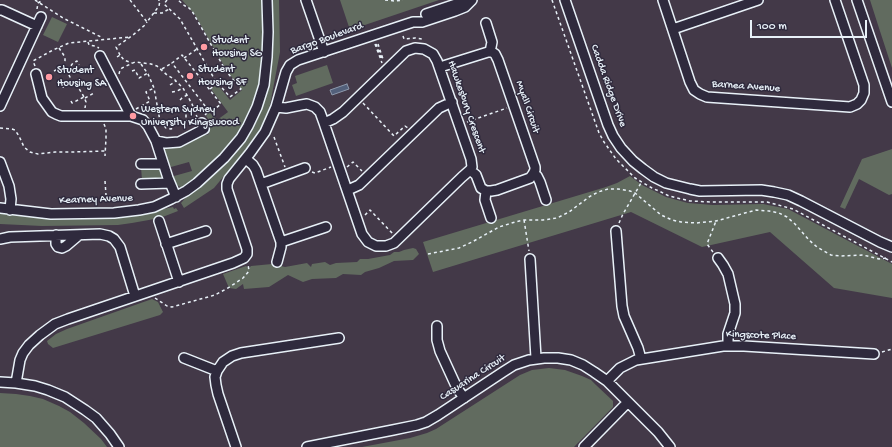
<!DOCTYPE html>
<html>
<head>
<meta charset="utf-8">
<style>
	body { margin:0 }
	#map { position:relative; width:892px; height:447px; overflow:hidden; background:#433948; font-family:"Gochi Hand",sans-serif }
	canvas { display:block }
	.scale { position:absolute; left:750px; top:20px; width:117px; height:18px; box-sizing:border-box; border:2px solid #e8f1f8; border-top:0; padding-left:5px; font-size:12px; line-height:14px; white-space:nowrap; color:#e8f1f8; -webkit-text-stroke:3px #2f2a3d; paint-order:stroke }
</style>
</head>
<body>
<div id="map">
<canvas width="892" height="447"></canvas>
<div class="scale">100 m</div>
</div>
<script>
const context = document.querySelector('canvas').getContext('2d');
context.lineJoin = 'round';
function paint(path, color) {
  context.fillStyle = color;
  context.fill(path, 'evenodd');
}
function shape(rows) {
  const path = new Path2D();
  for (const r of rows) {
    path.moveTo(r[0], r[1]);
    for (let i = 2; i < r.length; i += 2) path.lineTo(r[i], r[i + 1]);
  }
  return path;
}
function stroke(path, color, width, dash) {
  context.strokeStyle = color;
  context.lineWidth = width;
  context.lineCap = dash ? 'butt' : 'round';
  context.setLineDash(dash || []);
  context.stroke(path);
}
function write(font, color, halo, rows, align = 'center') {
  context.font = font + ' "Gochi Hand",sans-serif';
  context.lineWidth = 3;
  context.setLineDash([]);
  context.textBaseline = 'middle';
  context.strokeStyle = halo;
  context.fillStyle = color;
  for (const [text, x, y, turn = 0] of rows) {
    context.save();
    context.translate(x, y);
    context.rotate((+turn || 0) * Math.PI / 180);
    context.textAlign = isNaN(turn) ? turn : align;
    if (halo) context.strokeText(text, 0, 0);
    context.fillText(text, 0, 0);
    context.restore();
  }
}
paint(shape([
	[182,0,264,0,265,34,261,81,255,102,245,124,235,139,208,169,188,185,183,187,180,187,177,185,174,181,174,176,192,171,189,162,171,167,168,165,163,148,163,147,203,133,206,135,209,134,205,126,209,120,206,116,209,112,217,120,228,112,211,89,217,84,230,100,242,90,227,71,195,15],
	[270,0,279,0,280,52,270,105,263,124,254,140,214,188,184,208,181,203,256,118],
	[340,0,439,0,350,30],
	[870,0,892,0,892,68,878,25],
	[52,17,67,24,58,42,43,35],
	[327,65,333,83,296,96,292,85,297,83,295,76],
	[892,149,892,194,889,195,859,179,845,209,840,207,862,159],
	[141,167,159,168,162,170,164,179,162,180,142,180],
	[630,176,642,185,666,197,688,203,713,205,763,204,788,209,892,264,892,298,834,288,770,232,702,247,631,212,433,272,423,242,606,187,617,183],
	[173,207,174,209,176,208,178,211,160,218,132,223,118,225,42,226,0,224,0,212,19,215,47,217,150,212],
	[413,248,416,249,419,254,413,260,394,261,379,268,365,272,361,275,343,274,336,278,312,279,303,282,288,275,269,287,244,289,243,284,236,289,229,288,223,274,246,266,249,268,251,266,272,264,285,267,307,263,311,267,312,264,325,262,330,265,336,263,357,262,360,259,368,259,390,255,394,252,399,252,404,250],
	[152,299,158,302,163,312,160,315,53,348,48,344,47,341,56,334,67,329],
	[549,368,565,370,582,376,591,380,596,385,613,401,613,407,574,447,362,447,410,438,427,433,436,429,520,375,532,370],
	[0,393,16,394,30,396,43,399,59,406,70,412,84,423,101,439,107,447,0,447]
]), '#616b5f');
const water = shape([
	[347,84,349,89,332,95,330,90,347,84]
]);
paint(water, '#52607b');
stroke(water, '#8e9aad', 1);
const minor = shape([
	[306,0,324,52],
	[565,0,608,125,613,136,621,148,633,161,643,169,654,177,666,183,690,189,700,191,761,190,774,192,788,195,801,201,880,242,892,247],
	[663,0,690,82,694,90,700,94,707,97,850,107,857,104,861,100,864,93,864,85,835,0],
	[857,0,892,102],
	[0,10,2,10,37,26],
	[426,14,459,3,463,0],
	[486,23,492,42,490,52],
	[673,29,758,0],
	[100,56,131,116],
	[440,67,488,52,492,52,495,54,498,60,535,167,535,170,533,174,530,178,497,190,491,191,486,191],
	[36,74,42,98,52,112,56,114,61,116,131,116,143,120,148,126,156,141,168,178,176,197],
	[0,106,41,17],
	[276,107,286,108,301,105,307,104,315,107,320,112,324,123,362,234,368,242,376,246,386,246,394,243,462,177,470,170,472,167,471,159,437,61,433,54,424,49,415,48,406,51,343,112,333,119,324,123],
	[156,141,166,143,179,142,204,129,202,123],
	[246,159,253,165,256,170,281,242,281,247,277,262],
	[0,162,9,186,11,199,10,210],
	[141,164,163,164],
	[470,170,476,175,481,188,486,191],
	[533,174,537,176,540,182,546,200],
	[141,184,170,183],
	[261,184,305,168],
	[348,190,359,185,439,108,452,102],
	[486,191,485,200,491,218],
	[0,208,51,214,114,213,139,210,154,207,171,199,186,191,197,183,224,158,241,138,248,126,257,107,264,85,267,57,268,32,267,0],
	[159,221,179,282],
	[616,231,622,306,624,316,638,348,641,359],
	[56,235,56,244,58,247,62,248,66,246,79,235],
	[0,239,10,237,100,234,109,236,114,239,120,247,135,296],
	[281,242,326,227],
	[166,244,206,231],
	[718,258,723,265,728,274,735,304,735,313,728,334,728,346],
	[530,259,536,358],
	[437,326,437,340,440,351,457,388,464,398],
	[184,358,217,371],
	[607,381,620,368,636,360,723,346,744,346,874,354],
	[0,382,16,383,35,386,48,390,65,397,85,410,96,418,110,434,119,447],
	[16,383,20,360,23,353,29,345,40,335,55,324,68,319,233,263,244,258,247,254,247,249,227,189,227,184,229,179,250,153,265,132,276,107,286,72,290,65,298,60,413,22,422,22,455,11,465,7,472,0],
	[236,447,218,394,216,385,215,377,217,371,223,362,232,356,241,353,339,338],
	[307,447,393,430,417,425,426,422,438,415,503,372,514,365,529,360,544,358,558,358,571,360,583,365,594,372,607,381,658,432,670,447],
	[584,447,628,402]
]);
stroke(minor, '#e8f1f8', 12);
stroke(shape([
	[35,0,63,18,103,38],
	[130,0,147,22,159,6,160,0,158,0],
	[167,0,164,4,180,19,215,80,230,97,241,89,226,71,192,11,187,6,185,6,178,0],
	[385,0,395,1,403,0],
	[552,0,599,133,604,142,616,159,635,178,652,188,661,192,669,196,690,201,711,202,767,202,793,209,892,262],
	[37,9,38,3,43,0],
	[154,13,162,13,169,9],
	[403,36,404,39,415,38,422,39,421,40],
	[88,42,89,45,95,46,99,48],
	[375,44,382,63],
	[376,44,382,59,383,59,378,44],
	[59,48,65,57,65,61,64,66,67,71,72,81,77,85,84,97,86,102,85,108],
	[120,55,116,47,133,35,145,25,147,22],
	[117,57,120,55,124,60,132,63],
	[184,58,197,49],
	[141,64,148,74,154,88,160,121],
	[35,66,33,61,53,50,69,43,130,37],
	[66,69,70,67,73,63,77,61,79,65],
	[162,69,172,63],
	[54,71,64,66],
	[132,71,135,70,139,78,148,73],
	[119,74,120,70,122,68,135,62,151,64,157,66,167,75,174,79,183,88,192,104,197,117],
	[77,85,87,80],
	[170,85,176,81],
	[63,88,63,86,72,81],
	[210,89,218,83],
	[172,92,177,91,183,88],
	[85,98,94,93],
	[180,100,182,98,187,95],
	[71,101,72,103,84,97],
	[363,103,394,136,405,126,408,128],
	[136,109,150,101,146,92,154,88],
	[205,115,209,111,172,63,182,55,221,104,211,112,209,111],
	[185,122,187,121,186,118,186,111,192,108],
	[467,122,507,108],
	[155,123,160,121,166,128,171,129,173,128],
	[104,124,106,129,106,138,105,156],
	[0,128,12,129,15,130,19,136,24,147,30,152,38,154,55,152,73,152,105,151],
	[274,137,285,167],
	[347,167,353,162,362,171],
	[312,172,315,173,331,167],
	[105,181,106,195],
	[365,215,370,210,393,234],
	[524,220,529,251],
	[619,223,623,214,641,183],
	[713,252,707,244,716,221],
	[428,254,459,248,472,242,499,227,515,222,524,220,543,220,557,218,569,212,589,197,598,192,608,189,618,189,630,191,635,193,661,215,672,220,681,222,696,223,716,221,756,210,769,211,779,213,787,217,795,224,809,240,817,247,831,255,841,256,863,255,879,259,886,258],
	[155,298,167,306,172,307,215,295,228,288,243,278,249,271,248,264],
	[882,352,892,349]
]), '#e8f1f8', 1.5, [3, 3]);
stroke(minor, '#2f2a3d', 9);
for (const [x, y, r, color] of [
	[204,47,4,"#ff9aa2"],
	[190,76,4,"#ff9aa2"],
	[49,77,4,"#ff9aa2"],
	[133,116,4,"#ff9aa2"]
]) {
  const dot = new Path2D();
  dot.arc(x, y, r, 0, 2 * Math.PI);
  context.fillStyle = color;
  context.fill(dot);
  stroke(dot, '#2f2a3d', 1.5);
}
write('11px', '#e8f1f8', '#2f2a3d', [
	["Bargo Boulevard",327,39,-20],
	["Cadda Ridge Drive",608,86,70],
	["Barnea Avenue",746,87,4],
	["Hawkesbury Crescent",466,107,71],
	["Myall Circuit",527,107,71],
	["Kearney Avenue",96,200,-2],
	["Kingscote Place",761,336,2],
	["Casuarina Circuit",473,378,-33]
]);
write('11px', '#e8f1f8', '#2f2a3d', [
	["Student",212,41],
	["Housing SG",212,54],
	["Student",198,70],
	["Housing SF",198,83],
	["Student",57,71],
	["Housing SA",57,84],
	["Western Sydney",141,110],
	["University Kingswood",141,123]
], 'left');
</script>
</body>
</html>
